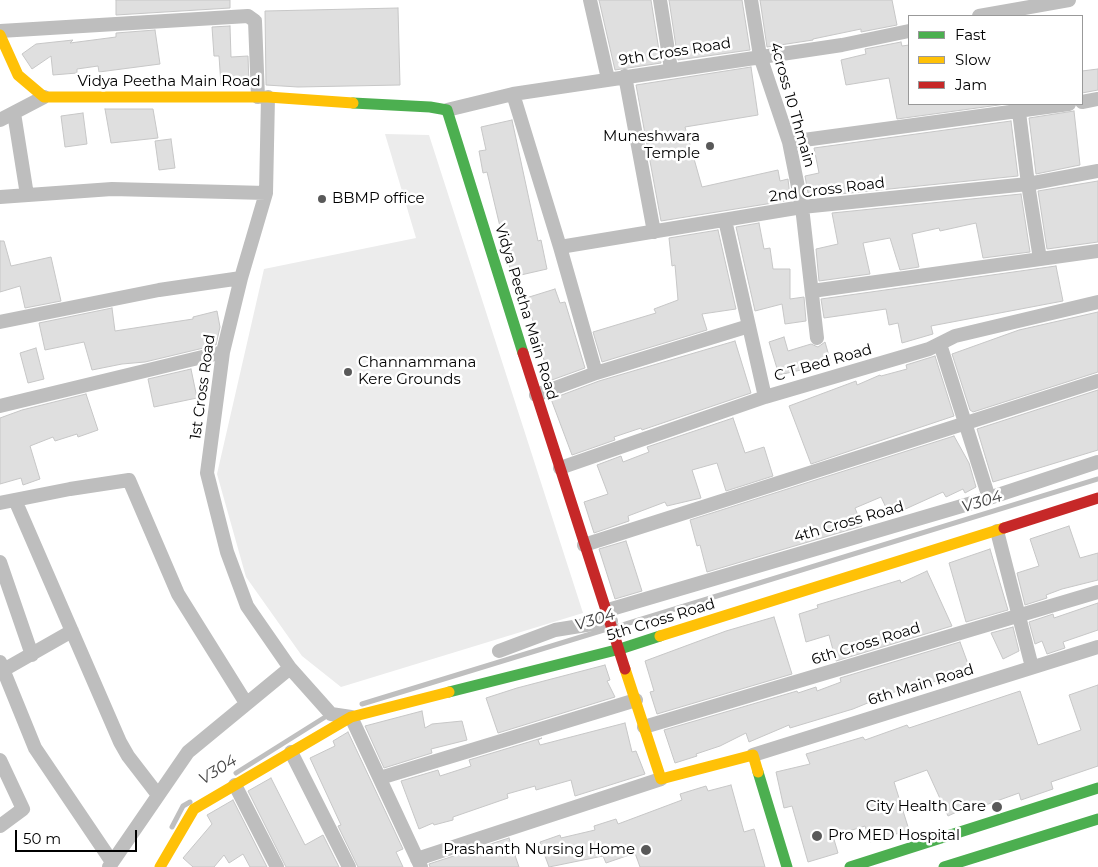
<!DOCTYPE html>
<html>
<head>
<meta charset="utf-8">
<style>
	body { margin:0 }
	#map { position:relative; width:1098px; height:867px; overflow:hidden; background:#fff; font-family:Montserrat,sans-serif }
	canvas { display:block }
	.legend { position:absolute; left:908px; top:15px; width:175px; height:90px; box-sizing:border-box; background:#fff; border:1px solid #999; margin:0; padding:6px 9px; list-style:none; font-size:15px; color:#000 }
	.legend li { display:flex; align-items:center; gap:10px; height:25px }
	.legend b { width:25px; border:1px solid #999 }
	.scale { position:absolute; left:15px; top:830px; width:122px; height:22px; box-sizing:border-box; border:2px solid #000; border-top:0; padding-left:6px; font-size:15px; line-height:18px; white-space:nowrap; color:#000; -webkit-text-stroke:4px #fff; paint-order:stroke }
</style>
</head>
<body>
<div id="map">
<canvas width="1098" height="867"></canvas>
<ul class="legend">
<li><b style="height:6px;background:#4caf50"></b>Fast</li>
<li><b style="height:6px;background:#ffc107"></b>Slow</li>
<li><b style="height:6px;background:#c62828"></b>Jam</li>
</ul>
<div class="scale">50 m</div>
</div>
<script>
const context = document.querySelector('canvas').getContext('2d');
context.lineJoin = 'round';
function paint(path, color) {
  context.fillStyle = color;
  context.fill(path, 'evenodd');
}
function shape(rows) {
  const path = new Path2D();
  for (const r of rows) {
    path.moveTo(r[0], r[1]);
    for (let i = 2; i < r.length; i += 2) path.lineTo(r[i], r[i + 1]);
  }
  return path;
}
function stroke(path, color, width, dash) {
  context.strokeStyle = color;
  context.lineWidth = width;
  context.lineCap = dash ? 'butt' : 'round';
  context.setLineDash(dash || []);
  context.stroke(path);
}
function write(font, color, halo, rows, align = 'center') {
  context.font = font + ' Montserrat,sans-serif';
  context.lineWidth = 5;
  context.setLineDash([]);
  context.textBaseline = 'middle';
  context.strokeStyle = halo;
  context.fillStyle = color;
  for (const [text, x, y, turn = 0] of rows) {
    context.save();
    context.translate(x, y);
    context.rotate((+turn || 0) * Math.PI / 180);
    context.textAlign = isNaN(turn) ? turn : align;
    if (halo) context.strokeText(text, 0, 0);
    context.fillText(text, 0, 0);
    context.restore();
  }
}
paint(shape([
	[385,134,429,135,583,613,341,687,302,656,246,577,217,474,264,269,416,238]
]), '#ececec');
stroke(shape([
	[616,627,1098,479],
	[362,704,607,629],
	[236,773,330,714],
	[172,827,183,806,190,802]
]), '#bfbfbf', 5);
const building = shape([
	[116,0,230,0,230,8,116,15,116,0],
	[599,0,651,0,661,63,615,70,599,0],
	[669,0,742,0,750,50,678,60,669,0],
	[760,0,892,0,897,25,861,32,861,29,813,39,813,40,767,47,760,0],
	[398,8,400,85,298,87,266,85,265,11,398,8],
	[230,26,231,57,248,56,249,85,221,85,219,56,214,56,212,27,230,26],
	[155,30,160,64,99,72,98,66,77,69,77,73,53,75,51,56,32,69,22,54,36,44,73,40,70,43,116,37,116,33,155,30],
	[901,42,902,46,909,45,909,104,1006,104,897,119,889,78,846,85,841,60,866,54,865,49,901,42],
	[751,67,758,115,685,127,702,187,778,170,780,181,788,179,790,197,784,198,785,201,661,221,636,85,751,67],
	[1098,69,1098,90,1082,93,1082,71,1098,69],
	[105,109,153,109,158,138,111,143,105,109],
	[1074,111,1080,165,1036,174,1029,118,1074,111],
	[83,113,87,144,65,147,61,116,83,113],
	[512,120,538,241,541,240,547,269,512,277,487,172,483,173,479,151,486,150,481,127,512,120],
	[1011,121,1018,176,820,196,819,191,808,193,805,176,819,173,814,148,1011,121],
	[171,139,175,168,159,170,155,141,171,139],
	[1098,181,1098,242,1047,249,1038,191,1098,181],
	[1021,194,1030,252,983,258,976,223,940,231,939,228,912,234,919,267,900,270,890,238,863,243,870,274,819,281,816,249,838,244,832,213,1021,194],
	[759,223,764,249,770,248,773,269,790,269,790,299,804,297,806,321,785,324,782,304,755,311,736,227,759,223],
	[718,230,736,309,702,314,707,330,602,362,593,332,656,313,654,309,678,300,675,265,672,266,669,238,718,230],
	[0,241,4,241,11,266,51,257,61,301,25,308,20,286,0,292,0,241],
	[1056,266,1063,301,931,326,933,334,902,343,898,323,889,325,886,309,824,318,821,299,1056,266],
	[555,289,560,303,565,302,585,368,549,381,540,344,537,345,532,329,535,328,526,298,555,289],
	[112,308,115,331,193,319,193,317,217,311,220,327,216,345,145,362,122,364,92,370,84,342,45,350,39,323,112,308],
	[1098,312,1098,372,973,412,970,410,952,354,1019,330,1098,312],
	[784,337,788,351,811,344,818,347,825,342,831,363,779,375,769,342,784,337],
	[735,341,751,393,642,430,641,428,614,437,615,440,572,455,551,399,599,381,735,341],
	[36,348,44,379,28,383,20,353,36,348],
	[935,356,954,416,811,464,789,406,856,381,857,385,880,375,881,376,907,369,906,365,935,356],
	[191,369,197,398,154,407,148,379,191,369],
	[1098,390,1098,450,993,482,977,429,1098,390],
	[86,394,98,430,78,437,77,434,55,441,53,437,30,446,40,479,23,485,21,478,0,484,0,418,22,410,86,394],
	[733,418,745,453,764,447,773,476,726,491,717,463,692,470,701,498,667,506,665,502,628,516,629,521,594,533,584,502,608,494,597,465,621,456,623,462,649,452,647,447,733,418],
	[954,436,969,463,976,487,965,493,963,489,946,497,943,492,890,516,881,497,855,508,862,526,707,572,700,545,697,546,690,520,954,436],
	[1069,526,1080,558,1098,553,1098,580,1062,589,1046,595,1047,598,1025,605,1017,573,1039,566,1030,539,1069,526],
	[626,541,642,591,615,599,599,549,626,541],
	[990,549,1008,610,966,622,949,563,990,549],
	[927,571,952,626,836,661,829,635,806,642,799,614,818,608,817,605,900,580,901,583,927,571],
	[1098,603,1098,630,1063,642,1065,648,1047,654,1042,641,1035,644,1029,622,1053,614,1054,618,1098,603],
	[774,617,792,674,657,714,650,692,654,691,645,661,726,631,774,617],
	[1013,627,1019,651,1003,659,991,633,1013,627],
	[960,642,971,672,955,680,937,685,936,681,898,695,897,691,853,709,790,728,789,725,749,742,746,733,720,746,696,754,697,756,675,763,664,730,797,691,798,693,816,687,817,691,841,682,840,678,960,642],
	[605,665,610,680,607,681,615,697,498,733,486,698,517,688,605,665],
	[1098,685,1098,766,1051,782,1053,789,1021,800,1019,793,980,807,978,802,948,816,927,770,894,782,909,830,870,842,865,826,833,836,838,853,808,862,792,806,784,808,776,772,810,764,806,754,863,737,865,740,907,725,909,728,1020,691,1038,745,1081,730,1069,695,1098,685],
	[422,711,425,728,432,724,462,721,467,740,431,749,432,753,384,768,365,726,422,711],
	[625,723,632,752,636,751,645,774,575,796,571,780,536,790,535,786,507,794,508,798,453,817,453,820,434,825,433,823,419,829,401,781,438,770,440,776,471,766,469,760,542,738,538,740,540,745,625,723],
	[348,732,403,849,396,852,403,867,358,867,338,826,341,825,310,758,335,746,333,741,348,732],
	[271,778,305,845,323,835,339,867,286,867,248,791,271,778],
	[731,785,744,832,754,829,765,867,640,867,635,853,606,863,603,856,549,867,540,842,560,835,561,838,595,830,594,826,616,819,618,824,682,800,680,794,706,786,708,791,731,785],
	[233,800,267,867,250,867,243,854,229,863,224,855,214,867,193,867,183,858,212,824,207,815,233,800],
	[509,838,519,867,430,867,429,864,509,838]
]);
paint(building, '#dfdfdf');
stroke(building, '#c7c7c7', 1);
stroke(shape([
	[590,0,608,79],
	[660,0,671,69],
	[751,0,760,56,789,142,802,207,817,338],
	[979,16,1069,0],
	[0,31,248,16,255,21,258,97],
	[625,76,654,232],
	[513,94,560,247,596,373],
	[268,97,266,193,241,278,223,352,207,473,227,552,247,606,290,668,331,714,351,717,421,867],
	[1082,102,1098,99],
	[1018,104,1028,184,1040,259],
	[447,110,513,94,842,45,909,31],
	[14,113,27,195],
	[0,120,44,97],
	[789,142,1069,104],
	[0,197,112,189,266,193],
	[725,220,765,397],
	[560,247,802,207,1028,184,1098,171],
	[812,291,1098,251],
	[0,322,159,290,241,278],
	[940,344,989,498],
	[536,395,596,373,749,326],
	[0,406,223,352],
	[560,468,765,397,929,349,955,336,1098,302],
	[15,500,120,742,128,756,158,795],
	[0,503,70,489,129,480,178,594,246,703],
	[997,531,1032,667],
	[584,545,1098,381],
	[0,562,32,655],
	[608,610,989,498,1098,462],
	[499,651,555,630,611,621],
	[0,662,35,748,112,862],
	[0,672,72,631],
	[644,727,1098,592],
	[291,752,349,867],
	[753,755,1098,647],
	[0,760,23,809,0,826],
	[380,778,636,700],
	[235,785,277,867],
	[417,859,661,779],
	[109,867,188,752,290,668]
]), '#bebebe', 14);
stroke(shape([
	[353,103,430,107,447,110,523,353],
	[449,692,620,649,660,636],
	[758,772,787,867],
	[850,867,1098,788],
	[944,867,1098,819]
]), '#4caf50', 11);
stroke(shape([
	[0,35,18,75,44,97,268,97,353,103],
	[660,636,1004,528],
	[625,669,661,779,753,755,758,772],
	[160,867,194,809,351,717,449,692]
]), '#ffc107', 11);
stroke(shape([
	[523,353,625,669],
	[1004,528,1098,498]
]), '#c62828', 11);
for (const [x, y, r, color] of [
	[710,146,5,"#595959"],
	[322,199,5,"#595959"],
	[348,372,5,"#595959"],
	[997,807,6,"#595959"],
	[817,836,6,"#595959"],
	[646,850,6,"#595959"]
]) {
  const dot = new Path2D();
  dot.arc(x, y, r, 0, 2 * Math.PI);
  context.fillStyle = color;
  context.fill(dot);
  stroke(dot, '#fff', 2);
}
write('15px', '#000', '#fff', [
	["9th Cross Road",675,52,-9],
	["Vidya Peetha Main Road",169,82],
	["4cross 10 Thmain",792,105,74],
	["2nd Cross Road",827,190,-7],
	["Vidya Peetha Main Road",526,312,73],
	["C T Bed Road",823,363,-16],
	["1st Cross Road",203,387,-82],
	["4th Cross Road",849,522,-16],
	["5th Cross Road",661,620,-17],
	["6th Cross Road",866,644,-17],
	["6th Main Road",921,685,-17]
]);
write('15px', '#000', '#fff', [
	["Muneshwara",700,137],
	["Temple",700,154],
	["BBMP office",332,199,"left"],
	["Channammana",358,363,"left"],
	["Kere Grounds",358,380,"left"],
	["City Health Care",986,807],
	["Pro MED Hospital",828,836,"left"],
	["Prashanth Nursing Home",635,850]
], 'right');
write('italic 16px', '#444', '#fff', [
	["V304",982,502,-17],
	["V304",595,620,-17],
	["V304",218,770,-32]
]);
</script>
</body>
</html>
